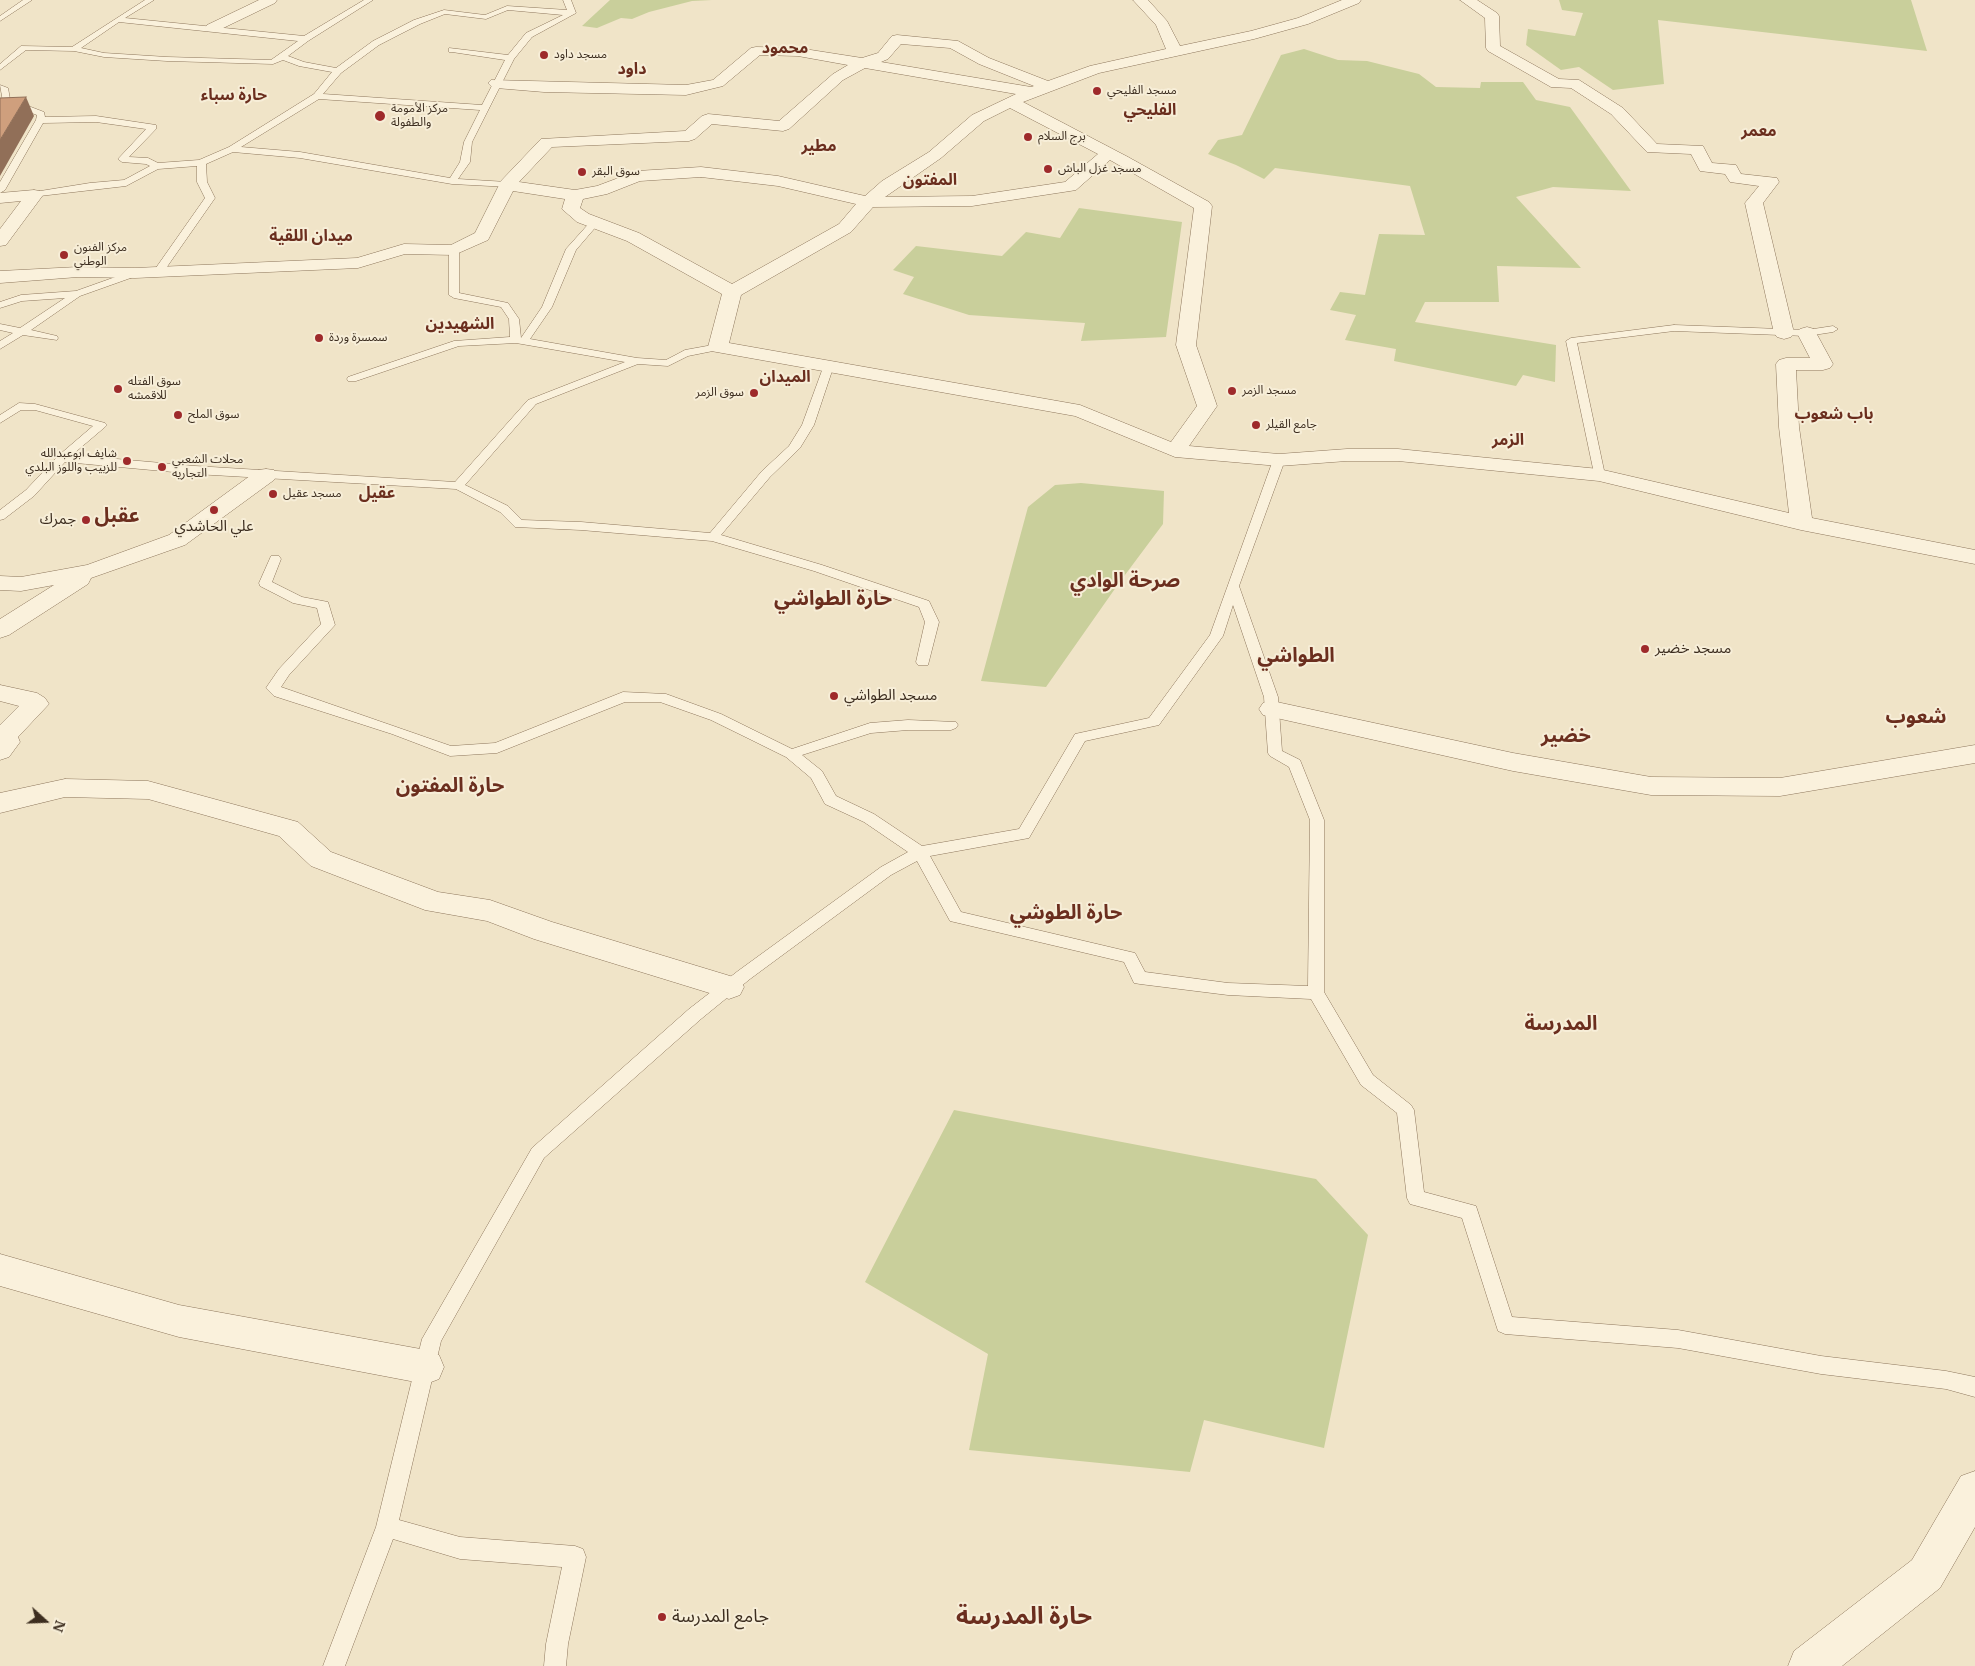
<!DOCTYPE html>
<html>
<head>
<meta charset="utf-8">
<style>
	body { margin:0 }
	#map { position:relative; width:1975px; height:1666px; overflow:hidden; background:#f0e4c8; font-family:Merriweather,serif }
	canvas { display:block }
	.north { position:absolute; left:20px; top:1596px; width:50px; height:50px; -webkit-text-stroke:4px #f7eed8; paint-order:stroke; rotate:110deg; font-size:14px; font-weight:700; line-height:20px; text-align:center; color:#3d2e20 }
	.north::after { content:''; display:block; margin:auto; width:18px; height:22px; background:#3d2e20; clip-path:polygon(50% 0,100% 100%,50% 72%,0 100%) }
</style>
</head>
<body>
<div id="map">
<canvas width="1975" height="1666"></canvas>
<div class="north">N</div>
</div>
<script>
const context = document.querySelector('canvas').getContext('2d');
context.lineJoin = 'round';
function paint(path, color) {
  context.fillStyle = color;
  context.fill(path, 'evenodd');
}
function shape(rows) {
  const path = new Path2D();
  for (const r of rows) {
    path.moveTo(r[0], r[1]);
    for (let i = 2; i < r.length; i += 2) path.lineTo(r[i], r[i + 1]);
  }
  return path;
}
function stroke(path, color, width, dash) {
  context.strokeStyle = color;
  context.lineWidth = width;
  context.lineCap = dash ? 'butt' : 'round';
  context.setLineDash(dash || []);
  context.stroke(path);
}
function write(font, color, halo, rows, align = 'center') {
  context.font = font + ' Merriweather,"Noto Sans Arabic",serif';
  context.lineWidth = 4;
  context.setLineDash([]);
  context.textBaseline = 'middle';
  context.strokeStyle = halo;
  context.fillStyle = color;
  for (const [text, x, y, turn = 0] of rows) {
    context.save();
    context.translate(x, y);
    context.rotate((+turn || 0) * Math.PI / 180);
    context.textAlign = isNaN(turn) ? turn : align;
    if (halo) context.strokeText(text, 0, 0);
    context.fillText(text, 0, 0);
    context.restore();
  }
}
paint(shape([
	[610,0,712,0,692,1,649,12,632,19,621,18,597,28,582,26],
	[1559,0,1911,0,1927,51,1658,20,1664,84,1613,90,1579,67,1561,70,1526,45,1528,29,1575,36,1583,13,1562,10],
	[1304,49,1338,60,1367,61,1419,74,1436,87,1480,88,1481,82,1523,82,1536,100,1570,107,1631,191,1553,187,1516,197,1581,268,1497,266,1499,302,1425,302,1415,322,1556,345,1555,382,1523,375,1516,386,1394,361,1396,349,1345,340,1356,315,1330,310,1340,292,1365,295,1379,234,1425,235,1410,186,1275,168,1264,179,1236,165,1208,154,1218,140,1242,135,1281,55],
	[1079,208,1182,222,1166,337,1081,341,1085,323,969,315,903,294,914,277,893,270,916,246,1002,256,1026,232,1060,238],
	[1081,483,1164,491,1163,524,1119,583,1046,687,981,681,1028,507,1055,485],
	[954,1110,1316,1179,1368,1235,1324,1448,1204,1420,1190,1472,969,1450,988,1354,865,1282]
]), '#c9cf9b');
const service = shape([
	[23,0,32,0,0,21,0,16,23,0],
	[145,0,154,0,125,18,304,36,364,0,373,0,308,41,288,56,304,62,336,68,373,41,414,20,444,10,485,15,507,6,567,10,563,0,571,0,576,13,532,37,514,59,472,142,470,162,458,179,507,182,510,183,510,187,452,184,300,158,233,152,206,164,207,182,215,198,162,274,158,275,153,272,205,198,197,182,197,166,158,169,126,186,31,197,29,195,34,192,90,183,124,180,150,166,146,164,122,162,118,159,146,129,96,122,43,123,5,190,0,193,0,182,36,120,37,115,3,102,0,85,8,88,10,99,44,112,45,117,96,116,156,125,156,129,129,157,148,158,158,163,199,160,229,147,314,94,332,72,299,66,283,60,273,64,167,61,104,57,74,51,26,50,0,70,0,64,21,46,72,47,145,0],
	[508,10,563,15,526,33,508,55,449,48,449,52,452,52,505,60,482,105,323,94,341,73,379,45,420,24,445,14,486,19,508,10],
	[119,22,298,41,271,60,167,57,104,53,81,48,119,22],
	[319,99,480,110,464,142,460,162,450,178,300,152,241,147,319,99],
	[595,219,600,222,576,250,552,307,530,339,637,358,666,360,685,350,718,344,723,347,718,350,688,356,668,366,638,364,536,404,465,485,508,506,522,520,581,522,710,533,762,471,789,446,802,425,824,365,825,363,833,363,834,365,814,425,800,448,770,477,721,535,822,565,929,601,939,622,928,665,918,665,916,662,925,622,919,607,814,571,712,541,581,530,515,527,500,512,456,489,195,474,65,462,34,496,4,519,0,520,0,510,26,490,58,456,93,426,35,410,21,410,0,423,0,415,19,403,35,404,105,423,107,425,105,427,72,455,195,466,455,482,528,400,625,362,516,343,459,346,356,381,348,381,347,379,348,377,454,341,510,337,509,319,501,307,454,298,449,295,449,250,454,247,459,250,459,293,508,303,519,319,521,338,542,307,566,249,592,220,595,219],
	[135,270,139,271,139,275,80,296,31,330,57,336,58,338,57,340,23,335,0,349,0,341,13,333,0,330,0,324,20,328,65,298,22,301,0,308,0,302,21,295,76,291,135,270],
	[1674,325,1807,330,1833,326,1838,329,1833,332,1807,336,1674,331,1577,343,1605,475,1599,479,1595,478,1566,341,1571,338,1674,325],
	[1279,457,1285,460,1239,586,1278,697,1282,751,1300,760,1324,820,1324,992,1373,1075,1411,1105,1414,1110,1424,1192,1476,1206,1512,1317,1678,1330,1821,1356,1946,1371,1975,1377,1975,1397,1946,1389,1821,1374,1678,1348,1505,1334,1498,1331,1462,1218,1410,1204,1407,1198,1397,1113,1361,1085,1311,999,1228,995,1140,984,1134,983,1124,962,950,921,917,861,891,875,750,979,701,1019,544,1158,441,1341,399,1520,460,1537,575,1546,583,1549,586,1557,568,1644,566,1666,544,1666,546,1644,562,1567,460,1559,393,1539,345,1666,323,1666,376,1527,422,1339,532,1148,689,1009,738,971,881,867,908,852,864,822,825,804,811,778,786,757,711,720,660,702,625,702,497,753,450,756,392,734,274,696,266,688,268,685,279,669,321,624,317,608,293,603,260,586,259,583,271,556,279,556,281,559,272,582,302,597,328,602,335,625,289,675,281,687,451,746,495,743,623,692,666,694,721,714,792,749,870,723,908,720,956,722,958,725,956,728,951,730,908,730,871,733,802,755,822,771,836,796,874,814,922,846,1019,829,1075,734,1149,718,1210,635,1273,460,1279,457],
	[1233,605,1264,697,1268,753,1270,756,1289,767,1310,820,1308,986,1228,983,1145,972,1135,953,961,912,930,856,1029,838,1085,741,1159,725,1223,636,1233,605]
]);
const minor = shape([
	[259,0,277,0,275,3,217,31,207,31,205,28,207,25,259,0],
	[1133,0,1148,0,1167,21,1180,46,1251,31,1298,18,1342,0,1361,0,1359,3,1308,24,1254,39,1099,73,1023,102,1128,157,1209,202,1212,206,1196,345,1217,406,1189,446,1279,454,1347,449,1398,449,1599,469,1789,513,1779,427,1776,364,1779,360,1786,358,1810,358,1797,333,1800,329,1807,327,1814,329,1833,364,1830,368,1823,370,1796,370,1799,427,1812,518,1975,550,1975,564,1801,530,1599,481,1398,461,1347,461,1279,466,1175,457,1075,416,711,351,708,347,722,294,627,241,577,222,562,209,565,199,513,191,488,240,454,255,405,254,358,268,135,278,78,277,0,283,0,271,78,267,135,268,357,258,404,244,451,245,475,233,501,181,541,139,685,131,702,116,708,114,779,121,833,74,848,65,798,56,760,55,723,86,686,95,544,92,496,88,491,86,488,83,491,80,686,85,713,80,751,48,756,47,798,48,862,58,878,53,892,36,897,35,958,41,989,58,1048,81,1090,66,1166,49,1156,25,1133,0],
	[901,44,950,48,979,64,1034,86,1031,87,881,62,888,59,901,44],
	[865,68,1016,94,972,115,929,152,882,181,865,196,778,176,701,167,637,171,597,186,575,190,519,182,552,147,689,141,695,139,712,124,783,131,789,129,843,80,865,68],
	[1010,108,1098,154,1065,182,972,196,885,197,941,158,984,121,1010,108],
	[1110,160,1194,208,1176,345,1197,406,1171,442,1080,405,729,343,741,295,851,232,873,207,972,206,1070,191,1076,190,1110,160],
	[701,177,778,186,856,204,839,224,732,284,639,233,589,214,580,208,583,199,607,194,640,181,701,177],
	[1460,0,1477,0,1497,13,1499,16,1500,46,1559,79,1579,80,1623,108,1657,144,1703,146,1712,163,1736,165,1741,174,1777,178,1779,182,1763,203,1794,333,1791,337,1784,339,1777,337,1774,333,1745,203,1759,186,1730,182,1725,174,1700,171,1691,154,1647,152,1611,114,1571,88,1551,87,1488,51,1486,48,1485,18,1460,0],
	[34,190,40,191,43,195,6,245,0,246,0,229,21,201,0,203,0,193,34,190],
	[266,469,274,470,277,475,274,480,185,545,91,578,88,584,9,635,0,638,0,619,54,585,21,591,0,590,0,576,21,577,87,565,169,535,258,470,266,469],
	[0,685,37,693,45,698,49,704,18,737,20,742,9,757,0,760,0,725,19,706,0,701,0,685],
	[1272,701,1513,753,1651,777,1780,778,1975,745,1975,763,1780,796,1651,795,1513,771,1263,715,1259,709,1263,703,1272,701],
	[65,779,148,781,298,822,331,852,438,892,490,900,552,922,740,979,744,987,740,995,729,999,534,939,487,921,425,910,311,866,279,836,148,799,65,797,0,813,0,793,65,779],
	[0,1254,179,1305,426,1350,439,1355,444,1367,439,1379,426,1384,179,1337,0,1286,0,1254]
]);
const tertiary = shape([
	[1975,1471,1975,1527,1940,1588,1842,1666,1788,1666,1794,1651,1912,1560,1961,1476,1975,1471]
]);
stroke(service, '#8d765c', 1);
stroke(minor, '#8d765c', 1);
stroke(tertiary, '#8d765c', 1);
paint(service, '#faf1dc');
paint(minor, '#faf1dc');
paint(tertiary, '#faf1dc');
paint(shape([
	[26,97,34,116,0,176,0,140]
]), '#916f58');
const building = shape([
	[26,97,0,140,0,98,26,97]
]);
paint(building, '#cf9f7d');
stroke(building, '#916f58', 1);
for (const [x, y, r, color] of [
	[544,55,5,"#9e2a2b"],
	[1097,91,5,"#9e2a2b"],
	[380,116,6,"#9e2a2b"],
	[1028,137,5,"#9e2a2b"],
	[1048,169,5,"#9e2a2b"],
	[582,172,5,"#9e2a2b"],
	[64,255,5,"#9e2a2b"],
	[319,338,5,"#9e2a2b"],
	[118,389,5,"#9e2a2b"],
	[1232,391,5,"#9e2a2b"],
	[754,393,5,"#9e2a2b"],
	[178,415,5,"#9e2a2b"],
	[1256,425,5,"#9e2a2b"],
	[127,461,5,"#9e2a2b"],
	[162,467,5,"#9e2a2b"],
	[273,494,5,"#9e2a2b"],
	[214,510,5,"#9e2a2b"],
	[86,520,5,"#9e2a2b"],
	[1645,649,5,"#9e2a2b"],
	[834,696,5,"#9e2a2b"],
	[662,1617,5,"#9e2a2b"]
]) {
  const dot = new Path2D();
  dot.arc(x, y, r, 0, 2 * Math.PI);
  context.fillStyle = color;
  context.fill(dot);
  stroke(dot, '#f7eed8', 2);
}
write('12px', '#3d2e20', '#f7eed8', [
	["مسجد داود",554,55],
	["مسجد الفليحي",1107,91],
	["مركز الأمومة",391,109],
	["والطفولة",391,123],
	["برج السلام",1038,137],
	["مسجد غزل الباش",1058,169],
	["سوق البقر",592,172],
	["مركز الفنون",74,248],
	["الوطني",74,262],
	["سمسرة وردة",329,338],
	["سوق الفتله",128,382],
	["للاقمشه",128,396],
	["مسجد الزمر",1242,391],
	["سوق الزمر",744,393,"right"],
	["سوق الملح",188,415],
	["جامع القيلر",1266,425],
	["شايف ابوعبدالله",117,454,"right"],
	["للزبيب واللوز البلدي",117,468,"right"],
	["محلات الشعبي",172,460],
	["التجاريه",172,474],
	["مسجد عقيل",283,494]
], 'left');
write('15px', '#3d2e20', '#f7eed8', [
	["جمرك",76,520,"right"],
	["علي الحاشدي",214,527,"center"],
	["مسجد خضير",1655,649],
	["مسجد الطواشي",844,696]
], 'left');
write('bold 16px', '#6b2e1e', '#f7eed8', [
	["محمود",785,48],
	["داود",632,69],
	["حارة سباء",234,95],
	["الفليحي",1150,110],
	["معمر",1759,131],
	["مطير",819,146],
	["المفتون",930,180],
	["ميدان اللقية",311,236],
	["الشهيدين",460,324],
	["الميدان",785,377],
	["باب شعوب",1834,414],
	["الزمر",1508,440],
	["عقيل",377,493]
]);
write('18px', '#3d2e20', '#f7eed8', [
	["جامع المدرسة",672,1617]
], 'left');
write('bold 20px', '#6b2e1e', '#f7eed8', [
	["عقبل",117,516],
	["صرحة الوادي",1125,581],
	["حارة الطواشي",833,599],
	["الطواشي",1296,656],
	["شعوب",1916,717],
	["خضير",1566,736],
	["حارة المفتون",450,786],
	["حارة الطوشي",1066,913],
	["المدرسة",1561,1024]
]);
write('bold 24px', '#6b2e1e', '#f7eed8', [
	["حارة المدرسة",1024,1617]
]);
</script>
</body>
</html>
